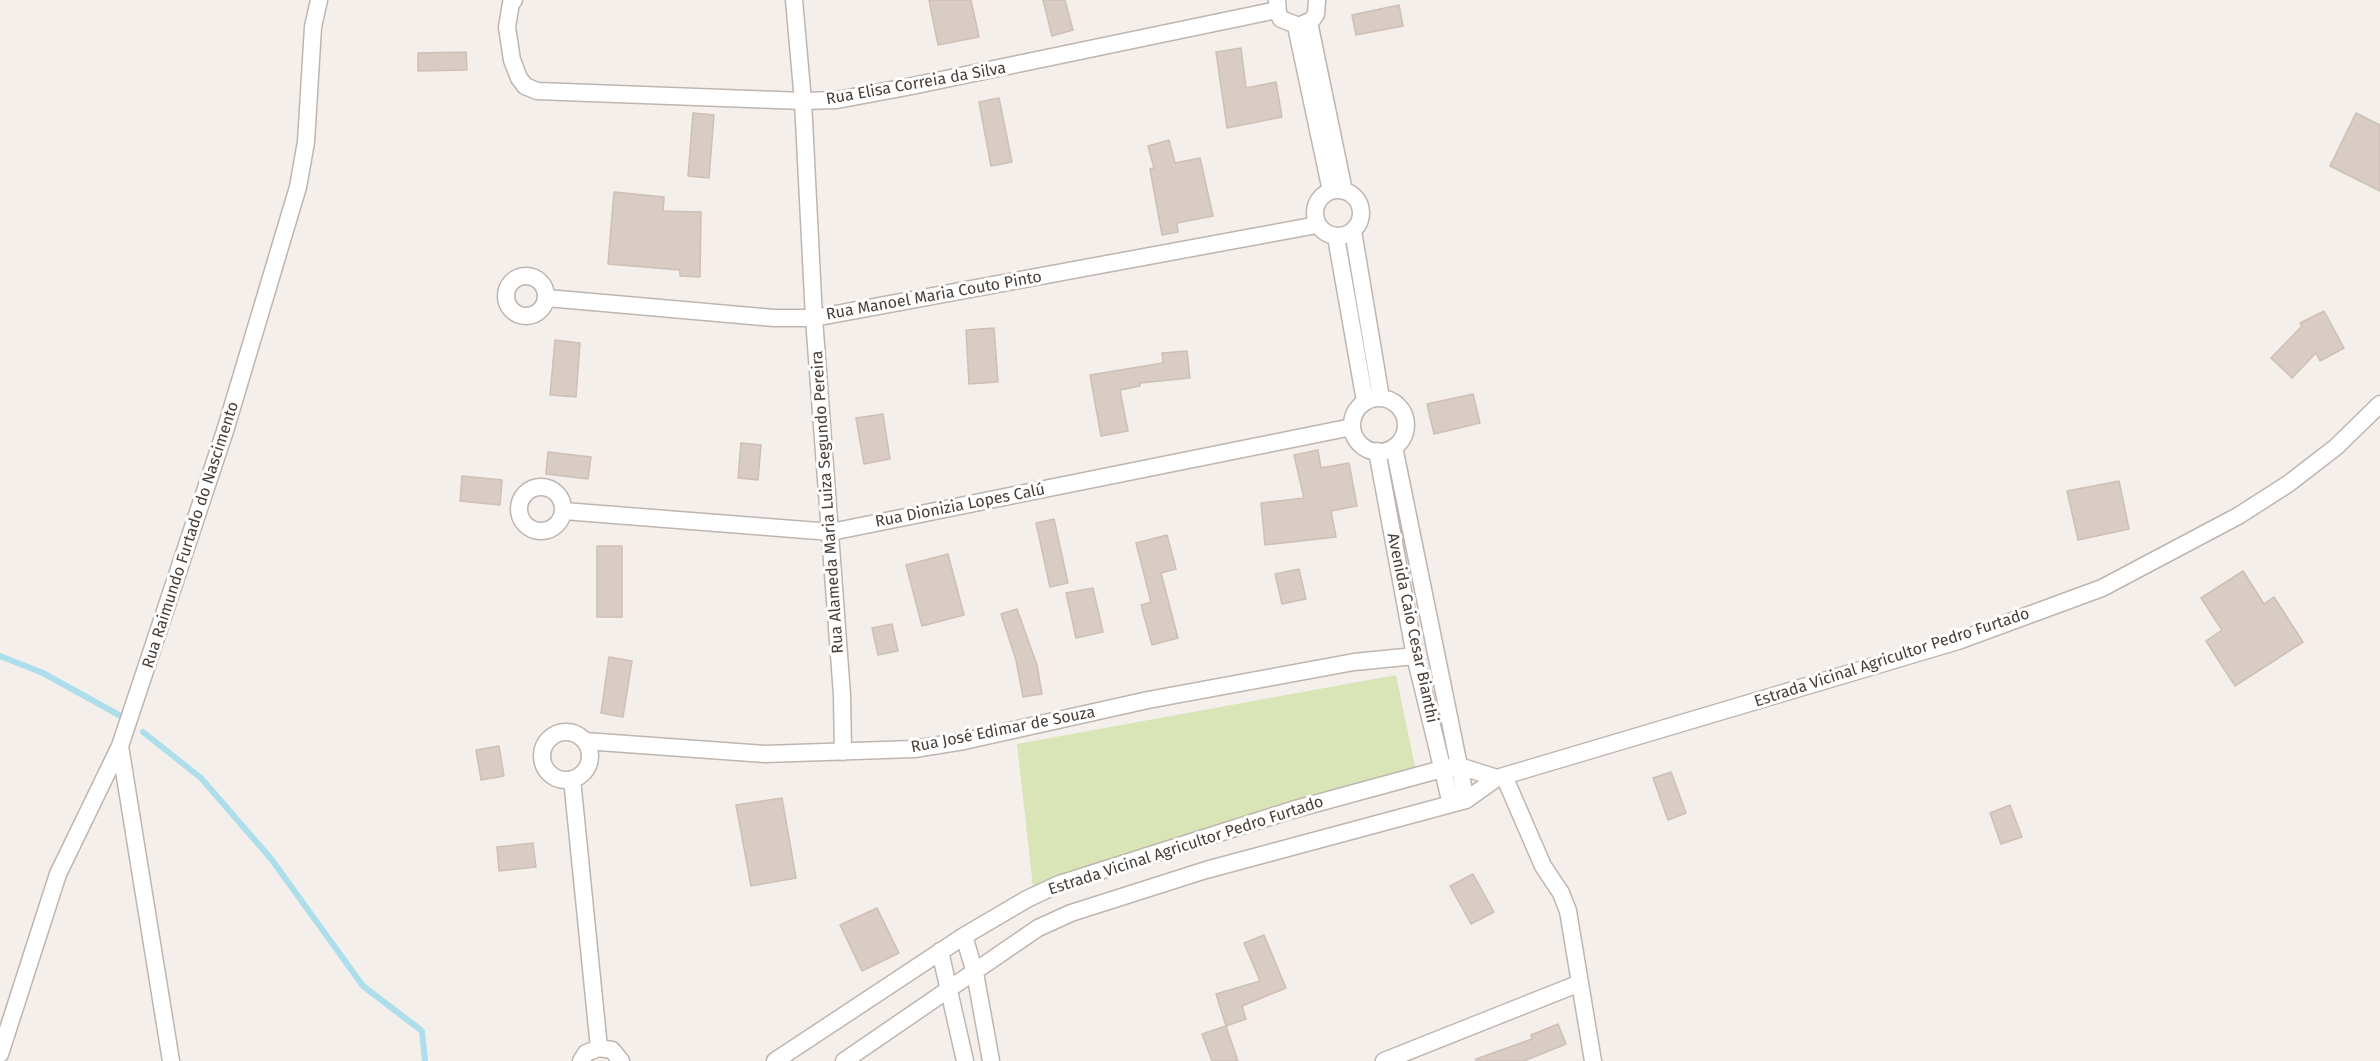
<!DOCTYPE html>
<html>
<head>
<meta charset="utf-8">
<style>
	body { margin:0 }
	canvas { display:block; background:#f4efeb }
</style>
</head>
<body>
<canvas width="2380" height="1061"></canvas>
<script>
const context = document.querySelector('canvas').getContext('2d');
context.lineJoin = 'round';
function paint(path, color) {
  context.fillStyle = color;
  context.fill(path, 'evenodd');
}
function shape(rows) {
  const path = new Path2D();
  for (const r of rows) {
    if (r.length === 3) {
      path.moveTo(r[0] + r[2], r[1]);
      path.arc(r[0], r[1], r[2], 0, 2 * Math.PI);
      continue;
    }
    path.moveTo(r[0], r[1]);
    for (let i = 2; i < r.length; i += 2) path.lineTo(r[i], r[i + 1]);
  }
  return path;
}
function stroke(path, color, width, dash) {
  context.strokeStyle = color;
  context.lineWidth = width;
  context.lineCap = dash ? 'butt' : 'round';
  context.setLineDash(dash || []);
  context.stroke(path);
}
function write(font, color, halo, rows, align = 'center') {
  context.font = font + ' "Fira Sans",sans-serif';
  context.lineWidth = 6;
  context.setLineDash([]);
  context.textBaseline = 'middle';
  context.strokeStyle = halo;
  context.fillStyle = color;
  for (const [text, x, y, turn = 0] of rows) {
    context.save();
    context.translate(x, y);
    context.rotate((+turn || 0) * Math.PI / 180);
    context.textAlign = isNaN(turn) ? turn : align;
    if (halo) context.strokeText(text, 0, 0);
    context.fillText(text, 0, 0);
    context.restore();
  }
}
paint(shape([
	[1396,675,1417,776,1034,896,1017,744]
]), '#d9e4b7');
stroke(shape([
	[0,656,43,673,128,720],
	[143,732,201,778,272,860,363,986,422,1031,425,1061]
]), '#addeeb', 6);
const building = shape([
	[929,0,971,0,979,37,938,45,929,0],
	[1043,0,1065,0,1073,30,1052,36,1043,0],
	[1399,5,1403,26,1356,35,1352,15,1399,5],
	[1241,48,1246,88,1276,82,1282,117,1227,128,1216,52,1241,48],
	[466,52,467,70,418,71,418,53,466,52],
	[999,98,1012,162,991,166,979,102,999,98],
	[693,113,714,115,709,178,688,176,693,113],
	[2356,113,2380,125,2380,191,2330,166,2356,113],
	[1169,140,1175,163,1200,158,1213,216,1177,223,1178,232,1162,235,1150,169,1154,168,1148,146,1169,140],
	[614,192,664,197,663,211,701,212,700,277,680,276,680,270,608,264,614,192],
	[2324,311,2344,348,2320,361,2316,353,2292,378,2271,358,2302,326,2300,323,2324,311],
	[994,328,998,382,969,384,966,330,994,328],
	[555,340,580,343,576,397,550,395,555,340],
	[1187,351,1190,378,1140,383,1140,386,1120,390,1128,431,1101,436,1090,375,1163,363,1162,353,1187,351],
	[1473,394,1480,423,1434,434,1427,404,1473,394],
	[883,414,890,459,864,464,856,418,883,414],
	[741,443,761,445,758,480,738,478,741,443],
	[1318,450,1321,468,1349,463,1357,506,1331,511,1336,537,1265,545,1261,503,1304,498,1294,455,1318,450],
	[548,452,591,457,588,479,546,474,548,452],
	[462,476,502,480,500,505,460,501,462,476],
	[2119,481,2129,529,2078,540,2067,491,2119,481],
	[1054,519,1068,583,1050,587,1036,523,1054,519],
	[1167,535,1176,569,1161,573,1178,638,1152,645,1141,605,1151,602,1136,543,1167,535],
	[597,546,622,546,622,617,597,617,597,546],
	[948,554,964,615,922,626,906,565,948,554],
	[1299,569,1306,599,1282,604,1275,574,1299,569],
	[2243,571,2264,604,2274,597,2303,642,2235,686,2206,641,2222,630,2201,598,2243,571],
	[1093,588,1103,632,1076,638,1066,593,1093,588],
	[1017,609,1037,665,1042,694,1023,697,1016,660,1001,614,1017,609],
	[892,624,898,651,878,655,872,628,892,624],
	[609,657,632,661,623,717,601,713,609,657],
	[499,746,504,776,481,780,476,750,499,746],
	[1671,772,1686,813,1668,820,1653,778,1671,772],
	[782,798,796,878,751,886,736,805,782,798],
	[2010,805,2022,837,2001,844,1990,813,2010,805],
	[533,843,536,867,499,871,497,847,533,843],
	[1473,874,1494,912,1471,924,1450,886,1473,874],
	[877,908,899,953,862,971,840,925,877,908],
	[1264,935,1286,988,1242,1006,1246,1019,1226,1026,1216,994,1260,981,1244,943,1264,935],
	[1558,1024,1566,1044,1524,1061,1476,1061,1476,1059,1532,1039,1531,1035,1558,1024],
	[1226,1026,1238,1061,1212,1061,1202,1034,1226,1026]
]);
paint(building, '#d8ccc4');
stroke(building, '#cfbfb5', 1.5);
const street = shape([
	[514,0,511,3,507,27,512,60,519,78,525,86,537,91,803,101,837,100,912,86,1277,10],
	[794,0,803,101,814,318,842,695,843,752],
	[1277,0,1278,13,1281,19,1299,26,1312,20,1316,14,1317,0],
	[1309,22,1344,191],
	[1296,26,1331,191],
	[1338,213,23],
	[1353,231,1381,398],
	[1336,237,1365,401],
	[526,296,20],
	[547,298,774,318,814,318,1317,225],
	[1379,425,27],
	[1394,447,1466,800],
	[1377,451,1415,656,1451,804],
	[541,509,22],
	[564,511,831,532,1352,427],
	[566,756,24],
	[585,741,765,754,914,749,964,741,1148,700,1354,662,1415,656],
	[120,746,171,1061],
	[1504,776,1543,866,1561,893,1568,911,1593,1061],
	[572,779,599,1048],
	[964,936,975,973,991,1061],
	[940,951,965,1061],
	[0,1054,58,874,120,746,225,431,298,187,306,142,313,27,319,0],
	[581,1061,586,1053,599,1048,612,1050,621,1061],
	[775,1061,964,936,1027,899,1059,884,1292,810,1442,769,1459,766,1497,778],
	[844,1061,1038,928,1071,913,1206,870,1466,800,1497,778,1958,641,2102,588,2238,516,2288,484,2336,447,2380,404],
	[1384,1061,1580,983]
]);
stroke(street, '#bfb5ae', 19);
stroke(street, '#fff', 16);
write('16px', '#473f39', '#fff', [
	["Rua Elisa Correia da Silva",916,84,-10],
	["Rua Manoel Maria Couto Pinto",934,296,-10],
	["Rua Alameda Maria Luiza Segundo Pereira",828,502,-94],
	["Rua Dionizia Lopes Calú",960,506,-11],
	["Rua Raimundo Furtado do Nascimento",191,535,-72],
	["Avenida Caio Cesar Bianthi",1412,628,78],
	["Estrada Vicinal Agricultor Pedro Furtado",1892,658,-18],
	["Rua José Edimar de Souza",1003,730,-11],
	["Estrada Vicinal Agricultor Pedro Furtado",1186,846,-18]
]);
</script>
</body>
</html>
